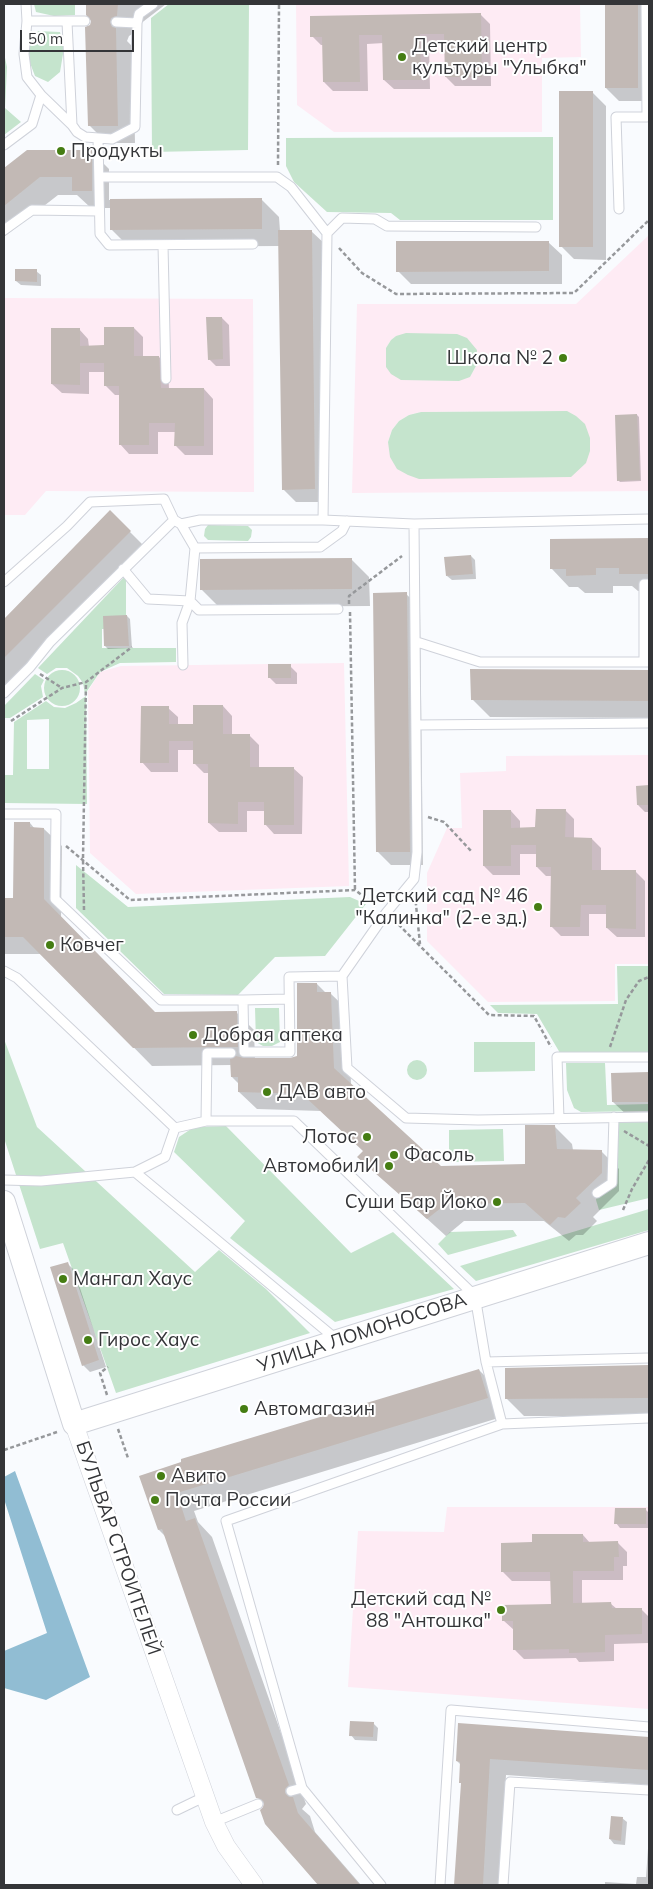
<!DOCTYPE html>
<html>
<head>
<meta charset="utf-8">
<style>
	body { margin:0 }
	#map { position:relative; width:653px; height:1889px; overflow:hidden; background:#f9fbfe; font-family:Mulish,sans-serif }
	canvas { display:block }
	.frame { position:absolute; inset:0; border:5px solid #343538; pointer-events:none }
	.scale { position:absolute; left:20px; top:30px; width:114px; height:22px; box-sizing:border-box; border:2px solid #343538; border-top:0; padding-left:6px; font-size:15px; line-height:18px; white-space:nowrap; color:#343538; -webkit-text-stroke:4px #fff; paint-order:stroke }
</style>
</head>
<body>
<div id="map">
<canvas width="653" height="1889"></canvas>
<div class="frame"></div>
<div class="scale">50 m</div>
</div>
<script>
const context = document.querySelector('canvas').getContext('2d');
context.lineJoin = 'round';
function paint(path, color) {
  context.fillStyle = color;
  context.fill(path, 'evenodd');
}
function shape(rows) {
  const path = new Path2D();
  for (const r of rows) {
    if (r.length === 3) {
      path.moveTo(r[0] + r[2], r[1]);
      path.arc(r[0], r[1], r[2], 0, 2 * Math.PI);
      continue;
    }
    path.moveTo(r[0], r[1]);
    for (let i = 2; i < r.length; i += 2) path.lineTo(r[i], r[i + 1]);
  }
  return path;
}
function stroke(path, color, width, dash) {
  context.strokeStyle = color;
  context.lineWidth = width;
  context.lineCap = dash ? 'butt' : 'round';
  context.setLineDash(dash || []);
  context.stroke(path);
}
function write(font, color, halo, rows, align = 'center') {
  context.font = font + ' Mulish,sans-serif';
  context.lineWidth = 4;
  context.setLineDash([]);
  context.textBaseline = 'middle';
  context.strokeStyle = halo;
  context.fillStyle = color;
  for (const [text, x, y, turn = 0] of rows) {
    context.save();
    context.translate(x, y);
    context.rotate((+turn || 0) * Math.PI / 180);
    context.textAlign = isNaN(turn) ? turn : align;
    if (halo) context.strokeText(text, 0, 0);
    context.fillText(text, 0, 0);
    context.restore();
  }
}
paint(shape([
	[296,4,580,4,581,57,542,58,542,132,334,132,297,105],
	[649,235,649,491,352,493,357,304,576,304],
	[396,336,477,350,476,366,470,377,386,348,391,340],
	[567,411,388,442,392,430,399,421,409,415,421,412],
	[4,298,253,299,254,492,46,491,25,515,4,515],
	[344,663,349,886,136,894,90,853,88,691,100,672,121,666],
	[649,755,649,964,615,964,615,1001,488,1002,427,941,427,873,447,828,462,828,460,773,506,771,506,756],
	[447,1507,649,1507,649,1709,348,1687,358,1531,444,1532]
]), '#feebf4');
paint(shape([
	[34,4,75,4,75,15,54,16,36,12],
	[169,4,249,4,248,150,152,152,151,18],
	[37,31,60,32,64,48,60,72,48,82,35,76,30,63,28,42],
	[4,53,7,67,5,108,21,122,4,135],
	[553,137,553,220,400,220,391,213,327,212,294,182,286,166,286,138],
	[406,333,457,334,467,338,477,350,476,366,470,377,459,381,401,380,391,374,386,367,386,348,391,340,396,336],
	[567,411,576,416,585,424,590,438,590,451,586,463,571,477,419,479,408,475,397,469,390,457,388,442,392,430,399,421,409,415,421,412],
	[208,525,248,526,252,530,251,537,248,541,208,540,204,536,205,529],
	[126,575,126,629,102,629,102,648,176,648,176,662,120,663,100,672,85,694,83,683,78,676,67,668,56,668,47,674,38,668],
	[62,688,18],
	[35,674,44,680,41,686,43,697,10,718,4,718,4,706],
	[86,696,87,804,4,803,4,775,13,775,14,722,46,701,54,707,65,708,76,703],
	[49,719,49,769,27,769,27,720],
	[76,865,128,907,350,897,366,904,325,956,275,957,238,995,164,994,76,908],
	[617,966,649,966,649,1052,560,1053,537,1014,498,1013,490,1005,618,1004],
	[255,1008,279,1008,280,1042,272,1046,263,1046,256,1042],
	[4,1039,37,1127,195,1272,219,1250,266,1289,310,1333,116,1393,63,1243,40,1249,4,1138],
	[474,1042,535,1042,535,1071,474,1072],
	[417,1070,10],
	[566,1063,605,1063,607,1105,649,1104,649,1111,581,1112,574,1108,567,1090],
	[614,1122,649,1122,649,1198,599,1210,596,1200,597,1195,614,1185],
	[226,1126,351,1253,393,1232,454,1289,335,1322,230,1238,245,1221,174,1152,179,1137,194,1127],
	[503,1129,504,1161,449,1162,449,1130],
	[649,1209,649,1230,476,1281,460,1266],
	[513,1230,517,1236,448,1255,438,1244,450,1232]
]), '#c5e4cd');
paint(shape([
	[15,1471,90,1677,46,1700,4,1688,4,1651,47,1633,4,1499,4,1477]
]), '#91bdd3');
paint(shape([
	[87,4,166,4,135,28,134,33,129,36,127,41,133,47,135,143,107,143,89,125,93,20,88,15],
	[606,4,649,4,649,101,619,101,606,88],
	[481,15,490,24,491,86,455,86,446,77,446,43,429,43,430,89,394,89,384,80,384,43,367,44,368,91,333,91,324,82,324,45,321,45,312,36],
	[593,93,606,106,606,260,574,259,561,246],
	[28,151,91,151,109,169,109,200,262,200,279,217,280,231,311,231,325,244,328,502,296,502,283,489,280,246,129,247,111,229,111,208,91,208,77,195,58,195,4,237,4,170],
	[548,242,562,255,562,284,411,284,398,271],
	[36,271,41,275,41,286,21,285,16,281],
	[222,318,229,325,230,366,216,366,209,359],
	[134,328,143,337,143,357,159,357,168,366,169,389,204,389,213,399,213,455,185,455,176,446,176,432,158,432,158,454,129,454,120,444,120,395,115,395,105,385,105,372,89,372,89,394,62,393,52,384,79,329,88,339,89,347,105,347],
	[637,415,639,417,641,481,620,482,618,480],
	[110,512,147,549,4,693,4,621],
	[649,539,649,591,638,591,632,586,613,586,613,593,585,593,578,587,569,587,552,569,551,540],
	[471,556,475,560,476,579,452,580,447,576],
	[352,560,369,577,370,606,219,607,201,589],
	[406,594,420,607,423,865,391,865,378,852],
	[127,616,130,619,132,648,108,649,105,646],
	[290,666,297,673,297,684,276,684,269,677],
	[472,671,649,671,649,718,490,717,472,699],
	[223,706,232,716,232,735,249,735,259,745,259,768,293,768,303,777,302,834,274,834,265,824,265,811,247,811,247,832,219,832,209,823,209,773,204,773,195,764,195,750,178,750,178,772,151,772,142,762,168,708,178,717,178,725,194,725],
	[649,786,649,812,645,812,638,805,637,787],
	[565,810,574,819,574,839,592,839,601,848,601,871,636,872,645,881,645,937,617,937,607,928,607,914,589,914,589,936,561,936,551,926,552,876,546,876,537,867,537,854,520,854,520,875,493,875,484,866,511,811,520,821,520,829,537,829],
	[30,823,35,829,44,829,62,846,61,918,154,1013,236,1012,254,1030,255,1060,290,1060,299,1056,317,984,326,993,331,994,349,1011,351,1085,441,1167,526,1165,554,1126,572,1144,573,1150,601,1151,619,1169,619,1191,593,1217,597,1221,583,1235,576,1235,569,1241,544,1221,464,1221,446,1236,359,1157,364,1151,321,1111,257,1109,239,1092,239,1084,232,1077,232,1065,152,1066,42,954,4,954,4,899,14,899],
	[612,1074,649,1074,649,1119,631,1119,613,1102],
	[67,1263,74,1270,106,1367,90,1372,83,1365],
	[649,1367,649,1416,524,1416,506,1398,506,1369],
	[479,1370,497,1388,505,1416,194,1511,198,1522,212,1537,306,1804,302,1809,310,1816,315,1832,361,1885,320,1885,266,1824,265,1805,257,1797,166,1537,159,1530,141,1477],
	[645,1509,649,1513,649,1528,620,1528,616,1523],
	[583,1535,590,1543,618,1543,627,1552,627,1566,623,1566,623,1580,582,1580,582,1604,611,1604,617,1609,641,1609,649,1617,649,1643,614,1644,614,1661,579,1662,576,1658,524,1659,515,1650,514,1630,504,1621,552,1605,552,1581,512,1581,503,1572,533,1544],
	[373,1723,378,1728,377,1741,355,1740,351,1735],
	[460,1725,649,1738,649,1785,506,1775,500,1885,455,1885,462,1784,461,1765,457,1761],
	[622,1818,627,1822,625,1845,614,1844,610,1839],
	[649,1834,649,1885,605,1885,605,1882,636,1884,637,1877,646,1877]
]), '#0003');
paint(shape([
	[86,4,118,4,117,16,111,18,110,22,112,27,116,28,118,126,88,126,85,27,90,25,91,21,86,15],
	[605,4,638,4,638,88,605,88],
	[481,13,482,77,445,77,444,34,420,34,421,80,383,80,382,35,359,35,360,82,323,82,322,37,310,37,310,16],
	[559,91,593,91,593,247,559,247],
	[27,150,92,150,92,191,72,191,72,177,40,177,4,206,4,168],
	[262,198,262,229,110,230,110,199],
	[278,230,312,230,315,489,282,490],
	[396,241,549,241,549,271,396,272],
	[15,269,37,269,37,282,15,281],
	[206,317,222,317,223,359,208,360],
	[104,327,134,327,134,356,159,356,161,388,204,388,204,446,174,446,175,423,149,423,149,445,119,445,119,386,104,386,104,363,80,363,80,385,51,384,51,328,80,328,80,346,104,345],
	[637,414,640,480,617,481,615,415],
	[110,510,131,531,4,658,4,619],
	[649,538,648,574,619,574,619,568,596,568,596,575,566,576,566,569,550,569,550,539],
	[471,555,473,574,446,576,444,557],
	[352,558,352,589,200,590,200,559],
	[407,592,410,852,376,852,373,593],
	[127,615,129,646,104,646,103,616],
	[268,664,291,664,291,678,268,678],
	[470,669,649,670,649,701,471,700],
	[193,705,223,705,223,734,250,734,250,767,294,767,294,825,264,825,264,802,238,802,238,824,208,823,208,764,193,764,193,741,169,741,169,763,140,763,141,706,169,706,169,724,193,724],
	[649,785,649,805,637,805,636,786],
	[536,809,566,809,565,837,592,838,592,870,636,870,636,929,606,928,606,905,581,905,580,927,550,927,551,867,536,867,536,845,511,845,511,866,483,866,483,810,511,810,511,828,535,827],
	[14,822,30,822,30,827,44,828,44,899,155,1012,237,1011,238,1047,133,1048,23,937,4,937,4,898,13,898],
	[297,983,317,983,317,992,331,992,334,1068,441,1166,525,1164,525,1125,555,1125,557,1149,602,1150,602,1173,576,1198,581,1203,565,1218,558,1217,550,1225,525,1203,446,1204,427,1219,357,1157,363,1151,302,1094,238,1092,238,1077,231,1077,230,1059,236,1056,244,1058,290,1058,297,1056],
	[649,1072,649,1102,612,1102,611,1073],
	[68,1262,99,1360,82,1366,50,1267],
	[649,1365,649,1398,505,1399,505,1368],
	[479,1369,488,1398,177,1493,186,1521,195,1518,289,1785,285,1789,285,1793,289,1797,293,1797,298,1813,360,1885,318,1885,265,1824,260,1810,263,1807,264,1802,261,1799,256,1798,162,1529,158,1530,139,1476,181,1462,181,1459],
	[615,1508,646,1508,646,1524,614,1524],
	[532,1534,583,1534,583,1542,618,1541,619,1557,614,1557,614,1571,573,1571,573,1603,611,1602,612,1608,642,1608,642,1634,605,1635,605,1652,569,1653,569,1649,513,1650,513,1621,502,1621,502,1605,551,1604,550,1572,501,1572,501,1543,532,1542],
	[350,1721,374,1722,373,1737,349,1736],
	[458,1723,649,1737,649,1770,490,1759,483,1885,454,1885,461,1783,459,1783,460,1762,456,1761],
	[611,1816,623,1817,621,1841,609,1839]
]), '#c2b9b5');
const service = shape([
	[26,4,27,21],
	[67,22,72,125],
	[116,22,137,23],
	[41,95,72,125,77,132,85,137,112,139,135,127,137,23,139,14,153,4],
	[98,139,100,234,109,245,253,244],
	[4,145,32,124,41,95,27,77,24,54,27,21,85,21],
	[99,177,277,177,291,187,327,233,342,218,375,219,387,226,536,227],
	[619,209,616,117,647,117,646,4],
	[4,230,32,210,99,211],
	[163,245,166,379],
	[323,520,327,233],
	[181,524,195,548,320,547,342,531,347,521],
	[195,548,190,601,199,610,338,609],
	[123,569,148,599,190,601,182,623,183,665],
	[4,582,67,526,90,502,164,499,174,520],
	[417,642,480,662,649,662],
	[644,662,644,584,649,584],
	[4,693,30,667,50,642,174,520,181,524,200,520,323,520,414,524,649,519],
	[416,725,649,723],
	[4,814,56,814,55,899,161,1000,243,1000,244,1052,290,1052,289,977,342,976,347,1068,406,1118,478,1120,649,1117],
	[4,971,17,978,175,1128,206,1121,294,1121,475,1296,486,1362,502,1424,649,1418],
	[342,976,386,913,414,879,417,852,414,524],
	[243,1000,289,999],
	[559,1119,557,1057,649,1057],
	[206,1121,207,1053,231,1053],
	[175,1128,165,1157,135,1172,336,1339],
	[4,1180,41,1181,135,1172],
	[597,1193,612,1183,614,1117],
	[486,1362,649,1358],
	[302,1788,381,1885],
	[291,1791,302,1788,226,1521,502,1424],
	[177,1810,206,1796],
	[214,1822,258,1804],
	[440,1885,451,1710,649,1727],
	[503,1885,510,1782,649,1790]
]);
const minor = shape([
	[74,1424,214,1822,226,1846,254,1885]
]);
const tertiary = shape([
	[4,1202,74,1424,649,1243]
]);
stroke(service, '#cfd2da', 11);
stroke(minor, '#cfd2da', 19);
stroke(tertiary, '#cfd2da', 24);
stroke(shape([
	[278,165,279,4],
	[339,248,362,273,396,294,574,293,649,220],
	[349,604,349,596,402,556],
	[350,612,355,890],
	[40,674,62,688],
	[11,721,62,688,86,682,132,647],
	[428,817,444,822,472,852],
	[66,846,130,900,355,890,376,906],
	[415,895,420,944],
	[84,910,83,859,86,682],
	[394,920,489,1015,534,1016,551,1047],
	[610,1047,626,1000,639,981,649,977],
	[624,1131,649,1146],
	[623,1210,632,1189,649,1160],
	[107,1395,100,1373,108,1367],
	[118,1429,128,1458],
	[4,1450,57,1432]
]), '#96989b', 2.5, [4, 2.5]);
stroke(service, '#fff', 9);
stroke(minor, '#fff', 18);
stroke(tertiary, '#fff', 22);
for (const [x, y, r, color] of [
	[402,57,5,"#457d13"],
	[61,151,5,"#457d13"],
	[563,358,5,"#457d13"],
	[538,907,5,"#457d13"],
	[50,945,5,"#457d13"],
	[193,1035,5,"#457d13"],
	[267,1092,5,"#457d13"],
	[367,1137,5,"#457d13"],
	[394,1155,5,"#457d13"],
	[389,1166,5,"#457d13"],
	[497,1202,5,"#457d13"],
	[63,1279,5,"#457d13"],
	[88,1340,5,"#457d13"],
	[244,1409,5,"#457d13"],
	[161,1476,5,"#457d13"],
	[155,1500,5,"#457d13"],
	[501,1610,5,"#457d13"]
]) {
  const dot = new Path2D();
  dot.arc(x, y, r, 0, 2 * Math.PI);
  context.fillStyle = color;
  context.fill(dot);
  stroke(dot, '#fff', 2);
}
write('19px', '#343538', '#fff', [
	["Детский центр",412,46],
	["культуры \"Улыбка\"",412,68],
	["Продукты",71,151],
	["Школа № 2",553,358,"right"],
	["Детский сад № 46",528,896,"right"],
	["\"Калинка\" (2-е зд.)",528,918,"right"],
	["Ковчег",60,945],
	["Добрая аптека",203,1035],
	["ДАВ авто",277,1092],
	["Лотос",357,1137,"right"],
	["Фасоль",404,1155],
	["АвтомобилИ",379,1166,"right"],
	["Суши Бар Йоко",487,1202,"right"],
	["Мангал Хаус",73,1279],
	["Гирос Хаус",98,1340],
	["Автомагазин",254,1409],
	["Авито",171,1476],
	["Почта России",165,1500],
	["Детский сад №",491,1599,"right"],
	["88 \"Антошка\"",491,1621,"right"]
], 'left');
write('19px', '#343538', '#fff', [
	["УЛИЦА ЛОМОНОСОВА",362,1333,-18],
	["БУЛЬВАР СТРОИТЕЛЕЙ",118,1548,71]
]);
</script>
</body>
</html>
